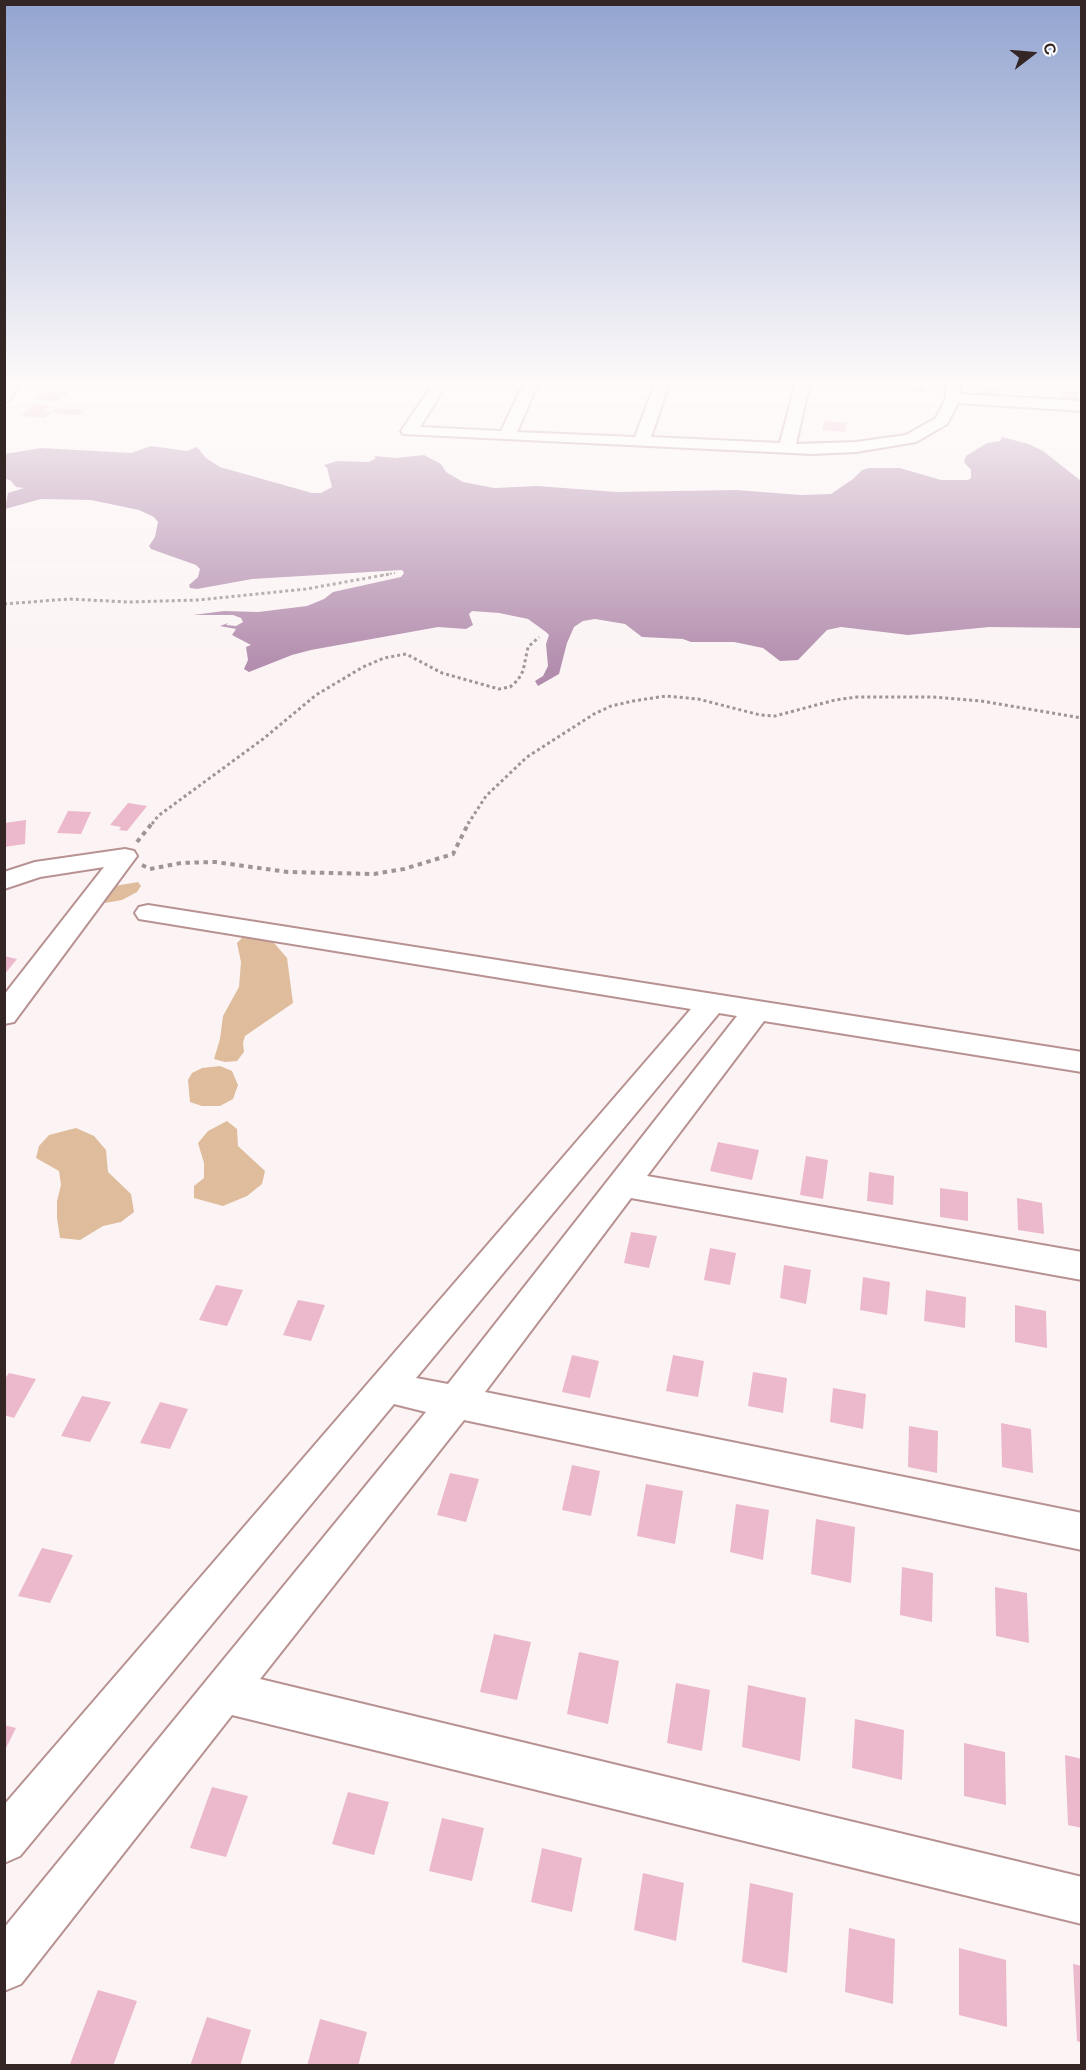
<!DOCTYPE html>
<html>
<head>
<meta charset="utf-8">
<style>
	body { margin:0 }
	#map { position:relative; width:1086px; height:2070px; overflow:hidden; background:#fcf4f4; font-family:Helvetica,sans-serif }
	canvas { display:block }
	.frame { position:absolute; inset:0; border:6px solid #352626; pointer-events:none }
	.north { position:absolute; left:1002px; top:24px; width:60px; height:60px; -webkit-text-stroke:4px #fff; paint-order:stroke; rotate:74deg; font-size:16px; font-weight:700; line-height:24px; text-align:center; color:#352626 }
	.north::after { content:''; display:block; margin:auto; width:21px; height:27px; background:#352626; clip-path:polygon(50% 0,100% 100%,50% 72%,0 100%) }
</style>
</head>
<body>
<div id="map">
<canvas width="1086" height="2070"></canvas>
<div class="frame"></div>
<div class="north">С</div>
</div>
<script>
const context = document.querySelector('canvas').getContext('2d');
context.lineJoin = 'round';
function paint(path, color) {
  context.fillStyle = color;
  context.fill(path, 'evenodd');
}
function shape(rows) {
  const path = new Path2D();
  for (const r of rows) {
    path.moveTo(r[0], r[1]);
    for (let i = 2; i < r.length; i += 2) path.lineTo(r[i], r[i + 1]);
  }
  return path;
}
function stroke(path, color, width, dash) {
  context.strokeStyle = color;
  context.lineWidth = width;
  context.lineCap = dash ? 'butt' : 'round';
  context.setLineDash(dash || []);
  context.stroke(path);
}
paint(shape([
	[138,882,141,886,137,892,122,900,105,903,95,902,109,887],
	[253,934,261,934,275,944,287,958,293,1003,245,1036,243,1043,244,1052,237,1061,225,1062,214,1059,220,1039,223,1016,239,987,241,962,237,943,243,937],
	[220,1066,232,1071,238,1085,233,1099,220,1106,202,1106,190,1102,188,1080,192,1073,202,1068],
	[227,1121,237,1129,238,1146,265,1171,262,1184,247,1196,223,1206,194,1198,194,1186,204,1178,204,1163,198,1143,208,1131],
	[76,1128,94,1136,106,1150,108,1172,131,1194,134,1212,121,1222,103,1226,80,1240,60,1238,57,1218,57,1201,61,1185,59,1171,36,1158,39,1146,49,1135]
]), '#debc9c');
paint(shape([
	[1002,437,1029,444,1043,451,1081,481,1081,628,989,627,908,635,841,627,827,630,798,660,780,661,763,648,734,642,691,642,683,639,642,637,625,624,595,619,583,621,574,627,567,643,559,674,538,686,535,681,543,676,548,666,546,644,549,635,546,632,528,619,499,613,472,611,469,614,473,625,466,629,438,627,311,650,292,655,249,672,244,669,248,660,246,647,251,645,232,635,236,629,220,626,228,623,226,625,236,626,243,622,241,618,233,615,193,615,224,611,258,612,307,606,324,599,333,592,401,577,404,573,402,570,252,579,197,589,190,588,189,585,198,577,200,569,196,565,151,549,149,546,155,537,158,522,154,517,139,510,91,500,41,499,5,509,8,493,24,488,16,487,10,480,5,479,5,454,41,448,131,453,151,446,187,451,197,447,206,458,220,467,312,493,321,493,332,487,327,468,324,465,337,461,369,462,376,458,374,456,396,458,424,455,441,464,446,472,463,482,494,488,537,486,617,492,736,490,801,495,831,494,853,479,862,470,869,468,900,468,941,480,968,480,971,478,971,470,964,462,966,456,987,443,1000,441]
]), '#b28cad');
paint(shape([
	[40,381,85,384,80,389,35,385],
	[908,385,925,386,925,392,908,391],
	[979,385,998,386,998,396,979,395],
	[44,390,69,392,57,401,32,399],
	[1061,391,1078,392,1079,400,1062,398],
	[34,404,50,406,43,411,52,412,58,408,85,410,79,415,51,413,45,418,21,416],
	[824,421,847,423,845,432,822,430],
	[128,803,147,806,127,831,119,830,121,827,110,825],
	[68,811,91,812,81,834,57,833],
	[26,820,25,844,4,847,4,823],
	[4,956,17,959,4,975],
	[718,1142,759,1150,752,1180,710,1171],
	[806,1156,828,1160,823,1199,800,1195],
	[869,1172,894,1176,893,1205,867,1201],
	[940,1188,968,1192,968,1221,940,1217],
	[1017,1198,1042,1203,1044,1234,1018,1230],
	[631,1232,657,1236,649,1268,624,1263],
	[710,1248,736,1253,730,1285,704,1280],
	[784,1265,811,1270,806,1304,780,1298],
	[863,1277,890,1282,887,1315,860,1310],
	[216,1285,243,1290,227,1326,199,1320],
	[926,1290,966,1297,965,1328,924,1321],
	[298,1300,325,1305,311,1341,283,1335],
	[1015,1305,1046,1311,1047,1348,1015,1342],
	[572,1355,599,1361,590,1398,562,1392],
	[673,1355,704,1361,698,1397,666,1391],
	[753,1372,787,1378,783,1413,748,1406],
	[9,1373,36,1379,14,1418,4,1415,4,1380],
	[833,1388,866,1394,863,1429,830,1422],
	[82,1396,111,1402,90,1442,61,1436],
	[160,1402,188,1409,170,1449,140,1443],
	[1001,1423,1031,1429,1033,1473,1002,1467],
	[909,1426,938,1431,937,1473,908,1467],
	[572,1465,600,1471,591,1516,562,1510],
	[450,1473,479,1479,466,1522,437,1515],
	[646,1484,683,1491,675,1544,637,1536],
	[736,1504,769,1510,763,1560,730,1552],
	[816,1519,855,1527,851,1583,811,1574],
	[42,1548,73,1555,50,1603,18,1596],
	[902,1567,933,1573,932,1622,900,1615],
	[995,1587,1027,1593,1029,1643,996,1636],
	[494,1634,531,1642,517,1700,480,1692],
	[579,1652,619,1661,608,1724,567,1714],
	[676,1683,710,1690,702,1751,667,1743],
	[748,1685,806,1698,800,1761,742,1747],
	[855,1719,904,1730,902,1780,852,1768],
	[4,1725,16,1728,4,1752],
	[964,1743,1005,1752,1006,1805,964,1796],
	[1065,1755,1082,1759,1082,1828,1068,1825],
	[212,1787,248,1796,226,1857,190,1848],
	[348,1792,389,1802,374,1855,332,1844],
	[442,1818,484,1828,472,1881,429,1871],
	[542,1848,582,1858,572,1912,531,1902],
	[643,1873,684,1883,676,1941,634,1930],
	[750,1883,793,1893,787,1973,742,1962],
	[849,1928,895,1939,893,2004,845,1992],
	[959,1948,1006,1960,1007,2027,959,2015],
	[1073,1964,1082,1966,1082,2043,1077,2041],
	[98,1990,137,2001,113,2066,70,2064],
	[207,2017,251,2030,240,2066,190,2066],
	[320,2019,367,2032,358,2066,307,2066]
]), '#ecb8cb');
const minor = shape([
	[8,381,22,381,9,401,4,402,4,386,8,381],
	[435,381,449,381,420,427,501,431,525,381,539,381,517,432,635,437,656,381,670,381,651,437,780,443,796,381,810,381,796,444,856,442,906,435,936,418,946,398,946,381,960,381,960,394,1082,401,1082,411,958,403,947,424,916,442,856,452,812,454,403,434,401,431,435,381],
	[125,849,134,851,137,856,14,1022,4,1024,4,995,104,867,40,877,4,889,4,872,35,862,125,849],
	[148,905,1082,1052,1082,1072,764,1021,647,1176,1082,1252,1082,1280,631,1198,485,1392,1082,1513,1082,1550,464,1420,260,1679,1082,1877,1082,1924,232,1715,21,1984,4,1991,4,1928,426,1412,394,1404,20,1856,4,1863,4,1805,691,1009,139,919,135,913,139,907,148,905],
	[719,1013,737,1016,448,1384,416,1378,719,1013]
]);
stroke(minor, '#b89292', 4);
stroke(shape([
	[382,575,395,573]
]), '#9f9494', 2, [2, 2]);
stroke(shape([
	[4,604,69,599,129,602,198,600,306,589,390,574],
	[152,824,158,816,263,739,316,695,363,667,384,658,406,654,442,673,499,689,510,687,518,680,523,671,528,647,539,637],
	[468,824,486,796,527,757,594,714,611,706,633,701,666,696,698,699,760,715,775,716,835,700,857,697,933,697,981,701,1082,718]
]), '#9f9494', 3, [3, 3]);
stroke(shape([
	[137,842,153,822],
	[142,865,150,869,181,863,215,862,288,872,374,874,404,869,453,854,469,822]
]), '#9f9494', 4, [4.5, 4.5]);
paint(minor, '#fff');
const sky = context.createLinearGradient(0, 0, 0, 671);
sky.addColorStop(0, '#92a4d0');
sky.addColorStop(0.57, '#fefafa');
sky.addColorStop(1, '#fefafa00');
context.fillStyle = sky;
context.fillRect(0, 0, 1086, 671);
</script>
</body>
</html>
